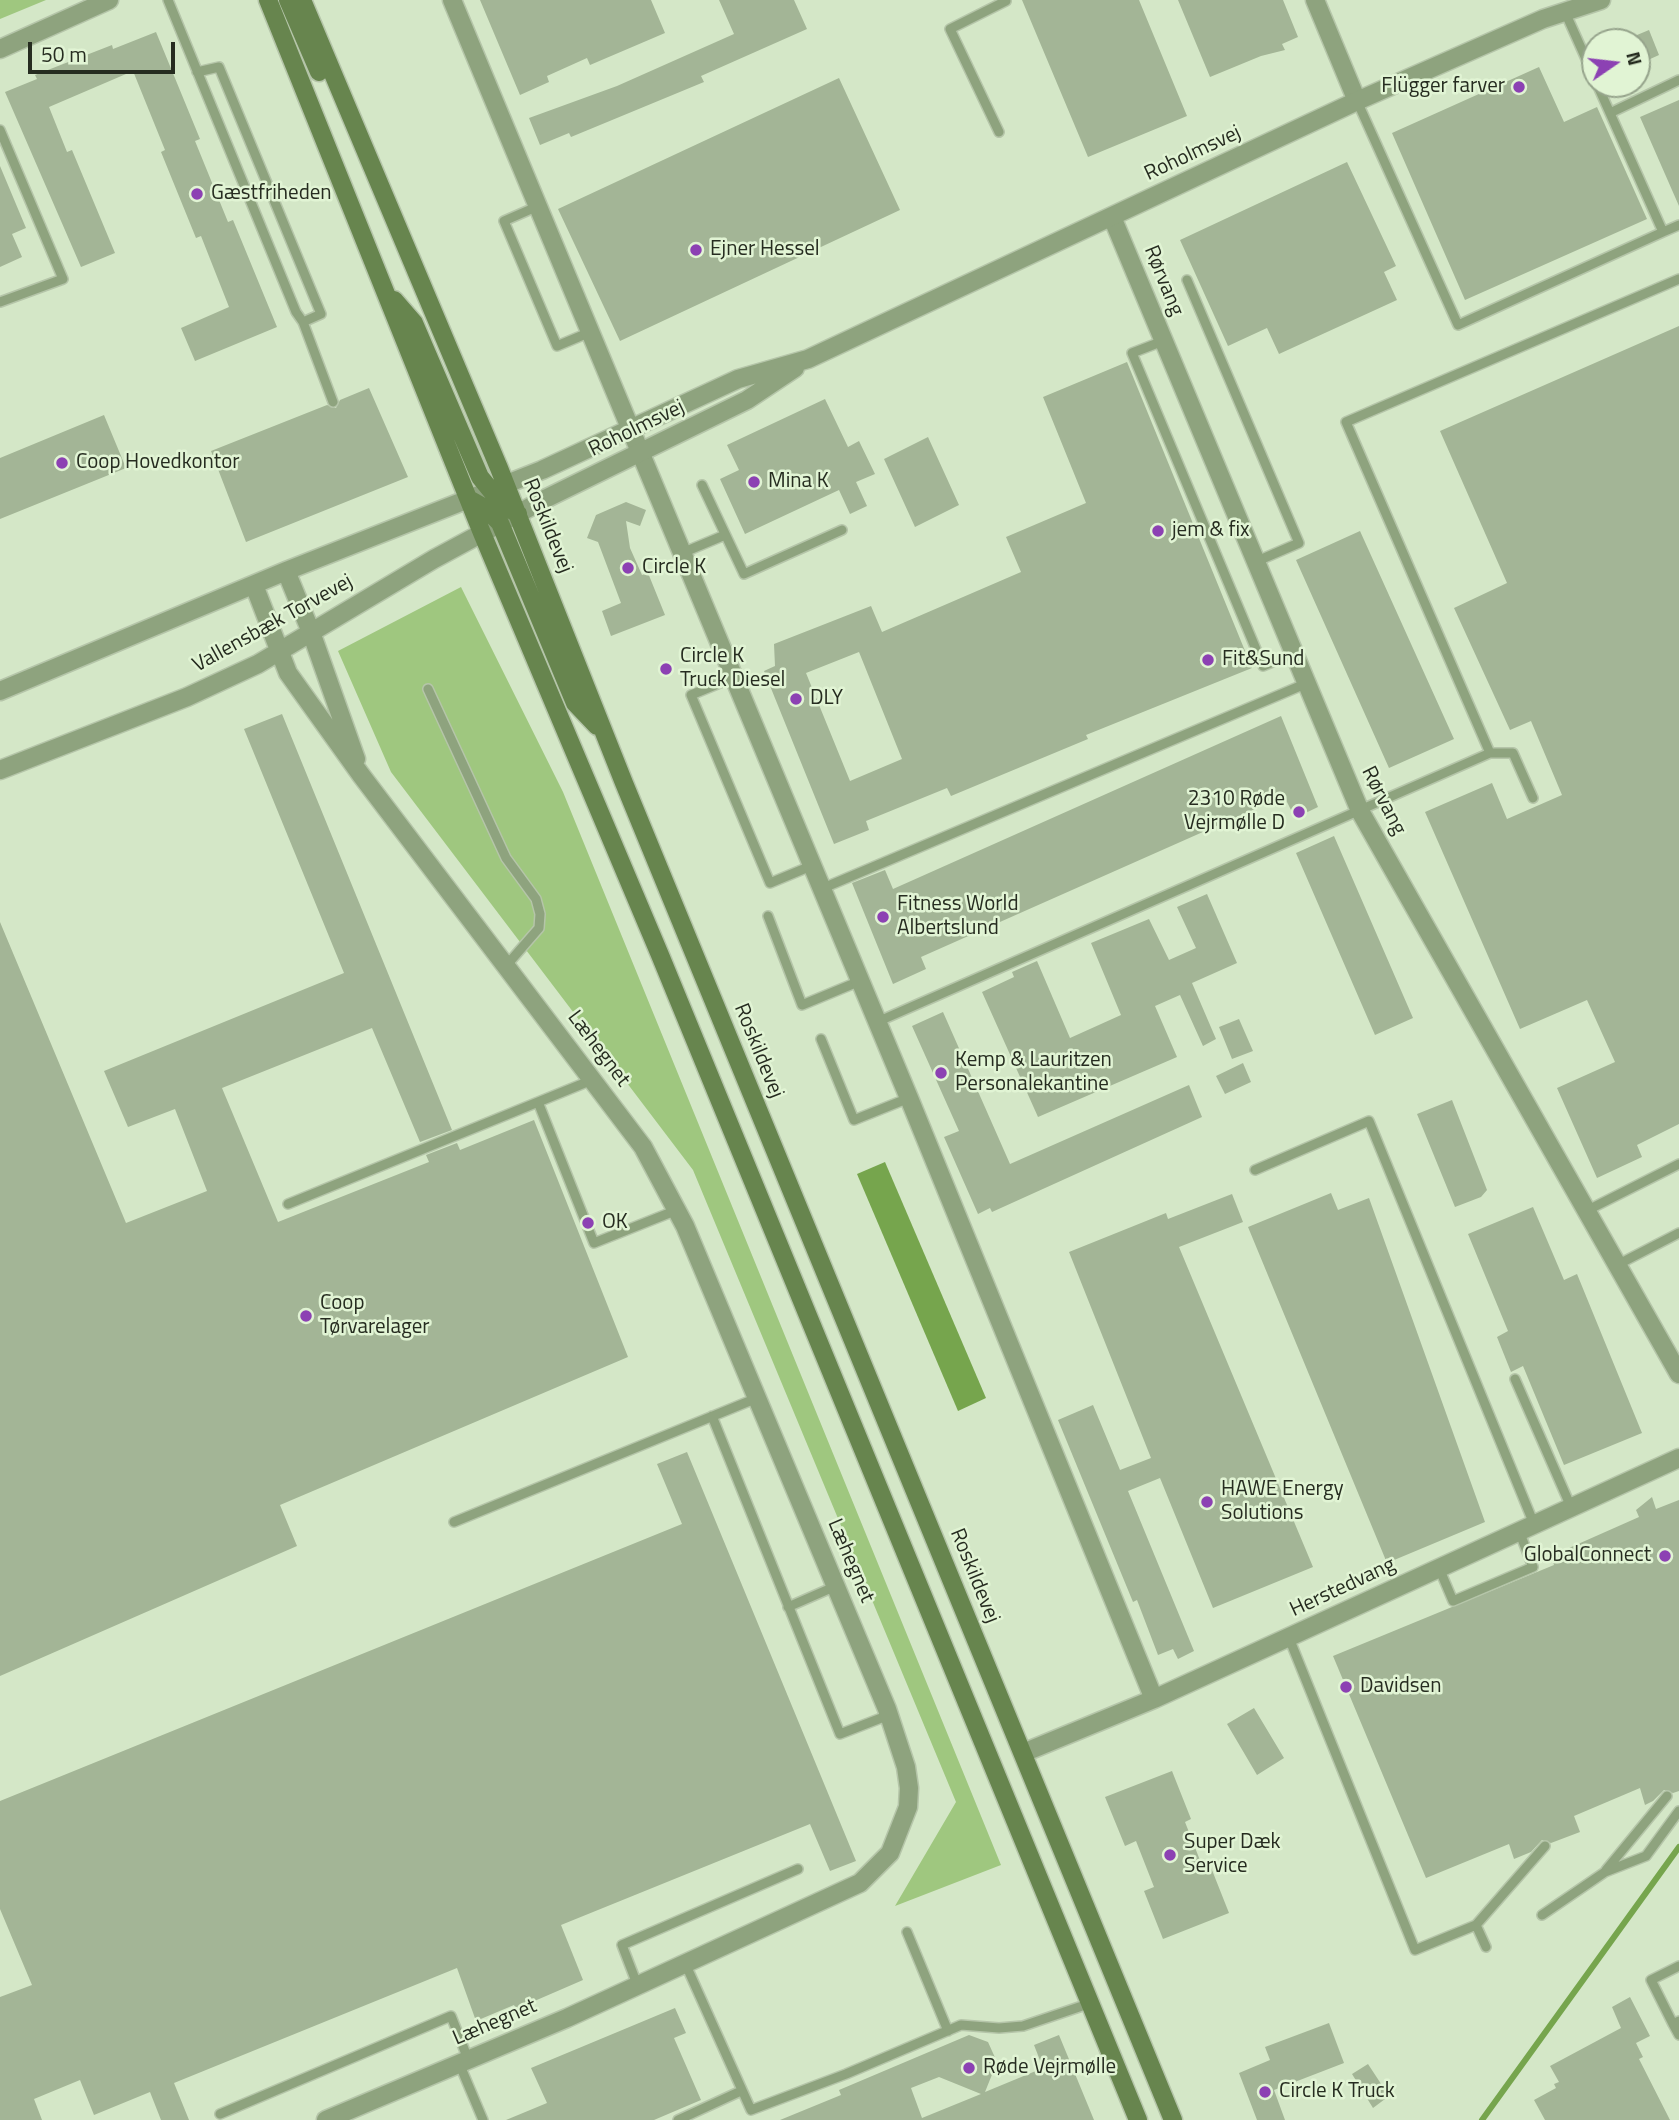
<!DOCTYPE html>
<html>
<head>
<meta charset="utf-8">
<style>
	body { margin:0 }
	#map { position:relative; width:1679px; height:2120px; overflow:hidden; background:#d4e7c7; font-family:"Titillium Web",sans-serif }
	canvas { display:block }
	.north { position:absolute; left:1581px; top:28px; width:70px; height:70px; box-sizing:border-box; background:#e1f4d4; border:2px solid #96a48c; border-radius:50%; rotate:76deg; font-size:19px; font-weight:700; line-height:28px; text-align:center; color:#262c20 }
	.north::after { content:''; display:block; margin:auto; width:24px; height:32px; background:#8c41b3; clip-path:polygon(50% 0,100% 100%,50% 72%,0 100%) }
	.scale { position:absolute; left:28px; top:42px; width:147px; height:32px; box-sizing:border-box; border:4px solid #262c20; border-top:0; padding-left:9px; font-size:21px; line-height:24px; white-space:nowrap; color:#262c20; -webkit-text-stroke:5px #e1f4d4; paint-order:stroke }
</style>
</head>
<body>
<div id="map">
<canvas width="1679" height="2120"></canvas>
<div class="north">N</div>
<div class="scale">50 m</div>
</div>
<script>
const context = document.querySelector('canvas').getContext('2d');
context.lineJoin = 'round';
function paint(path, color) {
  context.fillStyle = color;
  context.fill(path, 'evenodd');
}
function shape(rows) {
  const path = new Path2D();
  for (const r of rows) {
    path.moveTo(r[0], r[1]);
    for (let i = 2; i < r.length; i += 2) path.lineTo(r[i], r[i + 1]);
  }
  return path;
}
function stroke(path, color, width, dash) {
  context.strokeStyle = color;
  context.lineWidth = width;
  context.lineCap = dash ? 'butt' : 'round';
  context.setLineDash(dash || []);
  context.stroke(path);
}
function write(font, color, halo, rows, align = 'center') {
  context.font = font + ' "Titillium Web",sans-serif';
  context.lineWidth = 5;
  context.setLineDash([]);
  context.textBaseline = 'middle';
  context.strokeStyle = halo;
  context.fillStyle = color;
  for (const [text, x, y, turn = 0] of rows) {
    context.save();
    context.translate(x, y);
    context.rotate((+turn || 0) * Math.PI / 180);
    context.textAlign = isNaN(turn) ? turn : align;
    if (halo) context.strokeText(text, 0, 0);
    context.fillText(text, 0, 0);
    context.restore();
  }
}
paint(shape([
	[0,0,46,0,0,19],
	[461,587,563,792,1001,1865,895,1906,956,1802,693,1170,391,772,338,651]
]), '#9fc77f');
paint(shape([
	[885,1162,986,1398,958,1411,857,1174]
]), '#76a54d');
stroke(shape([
	[1482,2120,1679,1847]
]), '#76a54d', 6);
paint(shape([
	[480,0,651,0,665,33,590,65,587,58,547,76,549,82,520,95],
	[719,0,794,0,807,29,701,76,704,82,571,137,569,133,540,145,529,118,617,86,734,34],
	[1022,0,1139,0,1187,116,1088,157],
	[1178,0,1283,0,1298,37,1282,44,1285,50,1261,56,1210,77],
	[1649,30,1659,55,1637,65,1637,35],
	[156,32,200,139,195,141,228,222,233,220,277,327,195,361,181,328,229,307,201,236,196,238,161,152,165,150,133,71,49,107,67,152,72,150,115,253,81,267,5,92,37,79,35,75,112,45,113,49],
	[1539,67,1564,122,1597,107,1647,219,1465,300,1392,133],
	[839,78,900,210,620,341,558,209],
	[1679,100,1679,206,1640,117],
	[1347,162,1396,266,1384,272,1397,300,1279,354,1267,328,1228,346,1180,240],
	[0,166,26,228,12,234,22,257,0,267],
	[1679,326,1679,1124,1637,1145,1642,1157,1597,1178,1557,1088,1615,1062,1587,1000,1520,1029,1425,812,1492,783,1507,819,1562,795,1531,721,1510,730,1454,608,1507,583,1440,431],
	[1127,362,1252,668,1086,735,1088,739,951,796,947,788,866,821,869,830,834,844,764,671,775,666,774,644,871,606,882,632,1021,572,1006,537,1086,503,1043,397],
	[859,652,902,759,850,781,806,673],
	[369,388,408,477,246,542,211,451,327,405,336,408,340,400],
	[825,399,848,447,859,441,875,474,856,482,867,506,850,514,839,490,745,534,720,479,739,470,727,445],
	[104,415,126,468,0,519,0,458],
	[928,437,959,505,915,527,884,459],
	[626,502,646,510,640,526,626,521,630,548,642,575,648,573,665,615,611,636,602,611,621,603,598,542,587,538,596,515],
	[1360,531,1454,739,1389,768,1296,560],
	[282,714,452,1130,420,1142,372,1028,222,1088,278,1222,429,1162,426,1155,457,1143,460,1150,534,1120,628,1357,280,1505,297,1546,0,1676,0,922,126,1223,207,1191,175,1109,128,1127,104,1071,344,973,244,729],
	[1281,716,1318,807,1295,818,1284,796,921,957,926,969,893,984,852,883,885,870,893,889],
	[1334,836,1413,1018,1375,1035,1296,853],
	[1207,894,1237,963,1192,983,1216,1039,1203,1046,1180,995,1155,1006,1177,1057,1038,1117,982,992,1014,977,1012,972,1037,961,1070,1038,1121,1015,1091,943,1149,919,1169,960,1196,948,1177,907],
	[943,1012,1010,1164,1189,1085,1202,1117,992,1212,990,1208,978,1214,944,1137,959,1131,912,1026],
	[1239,1019,1253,1051,1232,1059,1219,1027],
	[1243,1063,1251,1082,1225,1094,1216,1076],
	[1452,1100,1487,1190,1481,1197,1455,1207,1417,1114],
	[1331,1193,1338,1210,1369,1198,1485,1522,1387,1563,1248,1227],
	[1232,1194,1243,1222,1179,1247,1313,1567,1213,1608,1160,1478,1128,1491,1194,1651,1178,1659,1173,1649,1158,1655,1137,1600,1133,1602,1058,1420,1093,1405,1120,1470,1151,1458,1069,1252,1166,1213,1168,1219],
	[1533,1207,1564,1280,1577,1274,1642,1433,1564,1465,1523,1366,1511,1372,1497,1337,1508,1331,1468,1234],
	[687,1452,856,1861,830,1871,810,1824,561,1925,583,1980,516,2009,514,2005,476,2021,457,1968,174,2083,189,2120,161,2120,150,2092,94,2115,80,2080,34,2099,42,2120,0,2120,0,1997,32,1985,0,1909,0,1801,682,1524,657,1464],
	[1652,1497,1656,1509,1679,1500,1679,1791,1673,1793,1664,1790,1653,1801,1645,1805,1640,1788,1574,1816,1580,1832,1551,1843,1542,1840,1531,1852,1514,1859,1509,1844,1426,1878,1333,1656,1554,1565,1551,1556,1639,1517,1636,1510],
	[1254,1708,1284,1758,1257,1775,1227,1724],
	[1172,1771,1191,1819,1185,1822,1203,1868,1210,1865,1229,1913,1163,1939,1144,1891,1154,1887,1136,1841,1125,1846,1105,1797],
	[1630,1997,1650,2036,1636,2043,1643,2057,1639,2059,1670,2120,1545,2120,1534,2100,1556,2088,1554,2084,1559,2082,1550,2066,1621,2028,1612,2007],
	[675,2008,686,2033,674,2038,701,2100,654,2120,506,2120,547,2103,531,2068],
	[1329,2023,1344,2063,1274,2090,1285,2120,1257,2120,1239,2073,1270,2060,1265,2047],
	[969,2035,988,2042,997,2062,985,2092,1043,2068,1034,2045,1059,2035,1094,2120,780,2120,841,2095,839,2090],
	[939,2077,981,2094,922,2118,911,2088],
	[1368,2064,1389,2096,1373,2108,1352,2074]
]), '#a3b596');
const service = shape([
	[168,0,296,312,303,322,321,314,219,67,197,72],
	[1565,12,1595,79],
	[1597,84,1663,232,1679,225],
	[1357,101,1458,325,1663,232],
	[1610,113,1679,80],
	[0,130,63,279,0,302],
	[999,132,950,29,1006,1],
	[536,207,504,221,557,346,588,333],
	[1187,280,1299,543,1255,562],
	[303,322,333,402],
	[1163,341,1132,353,1263,666,1292,654],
	[702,485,744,574,842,530],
	[682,553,725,535],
	[732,678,691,695,770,883,811,866],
	[428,689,506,858,536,899,540,914,539,928,506,966],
	[1490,753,1346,422,1679,279],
	[821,889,1305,684],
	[768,916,802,1005,860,981],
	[877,1022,1490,753,1513,753,1533,798],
	[821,1039,854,1120,909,1098],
	[538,1102,594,1243,677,1210],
	[1255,1170,1369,1121,1534,1524],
	[288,1204,592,1080],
	[1586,1211,1679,1164],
	[1617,1265,1679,1233],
	[1515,1379,1571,1507],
	[712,1416,840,1734,889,1715],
	[454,1522,757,1398],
	[1439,1568,1453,1601,1533,1567,1519,1531],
	[788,1607,836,1586],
	[1289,1638,1415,1950,1476,1925,1486,1947],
	[1606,1870,1667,1796],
	[1542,1915,1605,1872,1646,1856,1679,1811],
	[1476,1925,1545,1846],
	[907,1932,948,2031],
	[685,1963,751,2110,846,2074,961,2025,999,2028,1023,2026,1091,2003],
	[637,1984,622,1945,798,1869],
	[1679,2021,1673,2024,1679,2035],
	[1673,2024,1651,1980,1679,1966],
	[459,2063,483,2120],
	[220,2114,451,2016,468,2059],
	[678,2120,741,2091]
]);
const minor = shape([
	[452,0,909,1098,1154,1699],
	[1315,0,1357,101],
	[0,49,109,0],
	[1112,217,1360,811,1679,1374],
	[1023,1753,1154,1699,1679,1458]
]);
const tertiary = shape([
	[286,571,311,632,356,759],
	[254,585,288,673,361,775,643,1147,685,1226,887,1709,906,1767,909,1788,908,1807,890,1853,860,1883,567,2018,326,2120],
	[0,691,286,571,542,470,738,379,808,359,1357,101,1543,19,1601,0],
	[0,770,187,697,258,664,434,559,547,498,747,400,795,368]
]);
const secondary = shape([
	[268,0,482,533,660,955,1138,2120],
	[288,0,319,72],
	[302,0,499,468,624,783,1173,2120],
	[394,300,414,323,480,477,502,504,518,514],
	[469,499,485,508,500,523,575,703,597,726]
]);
stroke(service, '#b5c5a9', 12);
stroke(minor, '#b5c5a9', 21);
stroke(tertiary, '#b5c5a9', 21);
stroke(secondary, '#b5c5a9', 21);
stroke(service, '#8ea37e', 9);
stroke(minor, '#8ea37e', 18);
stroke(tertiary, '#8ea37e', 18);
stroke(secondary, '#67854e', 18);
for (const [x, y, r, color] of [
	[1519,87,7,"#8c41b3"],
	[197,194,7,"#8c41b3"],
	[696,250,7,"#8c41b3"],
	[62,463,7,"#8c41b3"],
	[754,482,7,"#8c41b3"],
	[1158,531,7,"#8c41b3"],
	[628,568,7,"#8c41b3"],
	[1208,660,7,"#8c41b3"],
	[666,669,7,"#8c41b3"],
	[796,699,7,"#8c41b3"],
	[1299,812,7,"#8c41b3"],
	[883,917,7,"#8c41b3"],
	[941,1073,7,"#8c41b3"],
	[588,1223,7,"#8c41b3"],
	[306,1316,7,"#8c41b3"],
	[1207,1502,7,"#8c41b3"],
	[1665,1556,7,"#8c41b3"],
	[1346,1687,7,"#8c41b3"],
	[1170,1855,7,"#8c41b3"],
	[969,2068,7,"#8c41b3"],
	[1265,2092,7,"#8c41b3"]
]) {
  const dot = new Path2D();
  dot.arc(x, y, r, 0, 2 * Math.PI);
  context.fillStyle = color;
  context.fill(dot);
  stroke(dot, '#e1f4d4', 2.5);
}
write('21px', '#262c20', '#e1f4d4', [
	["Flügger farver",1505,87,"right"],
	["Gæstfriheden",211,194],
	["Ejner Hessel",710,250],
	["Coop Hovedkontor",76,463],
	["Mina K",768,482],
	["jem & fix",1172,531],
	["Circle K",642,568],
	["Circle K",680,657],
	["Truck Diesel",680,681],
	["Fit&Sund",1222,660],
	["DLY",810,699],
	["2310 Røde",1285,800,"right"],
	["Vejrmølle D",1285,824,"right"],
	["Fitness World",897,905],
	["Albertslund",897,929],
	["Kemp & Lauritzen",955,1061],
	["Personalekantine",955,1085],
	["OK",602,1223],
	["Coop",320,1304],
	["Tørvarelager",320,1328],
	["HAWE Energy",1221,1490],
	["Solutions",1221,1514],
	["GlobalConnect",1651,1556,"right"],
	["Davidsen",1360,1687],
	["Super Dæk",1184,1843],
	["Service",1184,1867],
	["Røde Vejrmølle",983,2068],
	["Circle K Truck",1279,2092]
], 'left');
write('21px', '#262c20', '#e1f4d4', [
	["Roholmsvej",1193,154,-25],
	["Rørvang",1163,281,68],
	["Roholmsvej",637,429,-26],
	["Roskildevej",547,526,68],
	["Vallensbæk Torvevej",273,624,-29],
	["Rørvang",1383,801,63],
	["Læhegnet",598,1049,53],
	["Roskildevej",758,1051,68],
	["Læhegnet",850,1561,67],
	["Roskildevej",974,1576,68],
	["Herstedvang",1343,1588,-25],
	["Læhegnet",495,2023,-23]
]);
</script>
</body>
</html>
